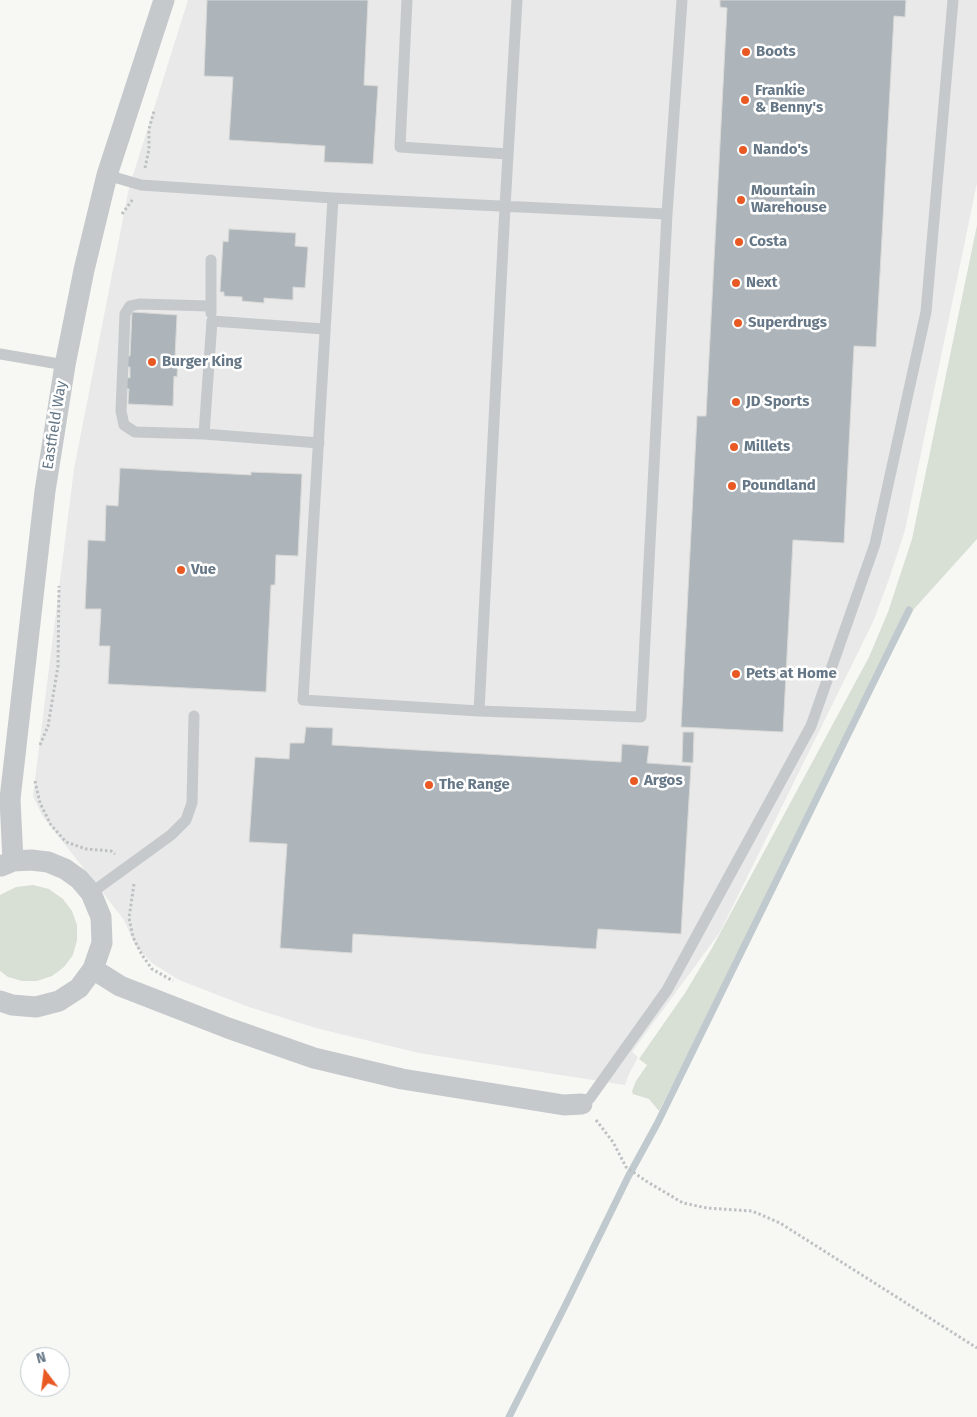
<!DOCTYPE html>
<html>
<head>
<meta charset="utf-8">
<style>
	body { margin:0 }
	#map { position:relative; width:977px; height:1417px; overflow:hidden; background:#f7f8f4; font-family:"Fira Sans",sans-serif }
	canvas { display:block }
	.north { position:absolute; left:20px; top:1347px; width:50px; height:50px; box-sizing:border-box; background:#fff; border:1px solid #c1c9cf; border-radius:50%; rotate:345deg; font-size:14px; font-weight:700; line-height:20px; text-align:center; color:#657786 }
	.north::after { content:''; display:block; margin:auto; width:18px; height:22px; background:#e85923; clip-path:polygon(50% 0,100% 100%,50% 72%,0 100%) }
</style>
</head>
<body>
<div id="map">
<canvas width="977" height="1417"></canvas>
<div class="north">N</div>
</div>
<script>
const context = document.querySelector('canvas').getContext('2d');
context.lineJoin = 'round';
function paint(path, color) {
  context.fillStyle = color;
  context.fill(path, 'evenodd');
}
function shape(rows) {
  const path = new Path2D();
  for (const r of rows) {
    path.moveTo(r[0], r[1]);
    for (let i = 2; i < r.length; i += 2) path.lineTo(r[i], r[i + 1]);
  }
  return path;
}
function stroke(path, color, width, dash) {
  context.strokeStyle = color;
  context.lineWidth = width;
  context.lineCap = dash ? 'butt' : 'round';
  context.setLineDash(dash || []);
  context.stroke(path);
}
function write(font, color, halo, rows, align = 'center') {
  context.font = font + ' "Fira Sans",sans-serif';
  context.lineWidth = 5;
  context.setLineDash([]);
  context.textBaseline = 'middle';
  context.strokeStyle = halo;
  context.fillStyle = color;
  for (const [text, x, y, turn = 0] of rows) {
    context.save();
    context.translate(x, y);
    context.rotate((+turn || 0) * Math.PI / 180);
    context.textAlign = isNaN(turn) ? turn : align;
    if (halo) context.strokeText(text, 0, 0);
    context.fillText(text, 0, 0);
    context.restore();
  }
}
paint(shape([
	[188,0,977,0,977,183,905,530,889,579,873,622,720,932,632,1052,638,1057,628,1076,625,1085,419,1053,316,1028,249,1007,179,980,152,963,135,945,124,920,42,815,33,796,74,469,129,188]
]), '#e8e9e8');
paint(shape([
	[977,225,977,539,914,609,659,1111,649,1099,633,1094,632,1091,636,1081,647,1065,639,1059,685,993,712,948,869,657,888,612,912,539],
	[33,885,49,889,63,899,72,911,77,925,77,940,73,955,64,967,52,976,37,981,22,981,8,977,0,971,0,895,16,887]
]), '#d8dfd5');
stroke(shape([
	[509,1417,566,1304,628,1177,657,1124,909,610]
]), '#bfc9ce', 7);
const building = shape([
	[207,0,368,0,364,85,378,86,373,164,324,162,325,146,229,140,233,77,204,76,207,0],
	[720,0,906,0,905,17,894,16,876,347,854,346,844,543,793,540,783,732,681,727,697,416,706,416,727,8,720,7,720,0],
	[229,229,296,233,295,246,308,247,305,288,293,287,293,300,264,298,264,303,242,301,242,297,224,296,224,292,220,292,223,241,228,242,229,229],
	[132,312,177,315,175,357,178,357,177,377,174,376,173,406,128,404,129,389,126,388,126,377,130,378,130,367,126,367,127,356,130,356,132,312],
	[120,468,251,475,251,472,302,474,298,556,276,555,275,585,271,585,266,692,108,684,110,646,99,646,101,609,85,609,88,540,105,541,106,505,118,506,120,468],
	[306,727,333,728,332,745,621,762,622,744,649,746,647,763,691,766,681,934,598,929,596,949,353,934,352,953,280,948,287,844,249,842,255,757,289,759,290,743,304,743,306,727],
	[683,732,694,732,693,763,682,762,683,732]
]);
paint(building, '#adb5bb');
stroke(building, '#d9d9d7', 1);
stroke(shape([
	[145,168,149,149,149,129,154,111],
	[122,214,133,199],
	[40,745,48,726,58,666,59,586],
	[35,781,40,803,51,825,66,842,86,849,111,851,115,854],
	[134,884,129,918,133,937,142,955,152,969,173,981],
	[596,1120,613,1142,626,1167,646,1181,683,1203,707,1208,752,1211,780,1223,977,1348]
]), '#bec1c3', 3, [2.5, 2.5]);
stroke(shape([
	[407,0,400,147,508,154],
	[107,175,141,185,333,198,667,214,641,717,479,711,303,700,333,198],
	[667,214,682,0],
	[211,313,211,260],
	[0,354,65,365],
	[204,434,135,432,124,425,121,411,125,314,130,306,139,304,209,306],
	[319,443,204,434,212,321,324,329],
	[479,711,505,207,517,0],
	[91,893,171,835,186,820,192,803,194,716],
	[582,1104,590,1098,667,990,811,726,875,544,926,312,953,0]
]), '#c5c9cc', 11);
stroke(shape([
	[13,861,10,799,45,491,65,365,84,270,107,175,164,0],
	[93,969,120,986,228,1028,314,1058,402,1079,564,1105,582,1104],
	[0,1001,12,1005,36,1007,59,1001,79,988,93,969,102,943,101,917,91,893,79,879,65,869,48,862,31,860,13,861,1,866]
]), '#c5c9cc', 21);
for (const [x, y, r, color] of [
	[746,52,5,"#e85923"],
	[745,100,5,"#e85923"],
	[743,150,5,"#e85923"],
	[741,200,5,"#e85923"],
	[739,242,5,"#e85923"],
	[736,283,5,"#e85923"],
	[738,323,5,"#e85923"],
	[152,362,5,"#e85923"],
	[736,402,5,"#e85923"],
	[734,447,5,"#e85923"],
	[732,486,5,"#e85923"],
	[181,570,5,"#e85923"],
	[736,674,5,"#e85923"],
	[634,781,5,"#e85923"],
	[429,785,5,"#e85923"]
]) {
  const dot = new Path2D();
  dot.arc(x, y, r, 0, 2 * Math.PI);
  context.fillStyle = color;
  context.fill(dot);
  stroke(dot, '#fff', 2);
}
write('bold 15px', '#657786', '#fff', [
	["Boots",756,52],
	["Frankie",755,91],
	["& Benny's",755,108],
	["Nando's",753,150],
	["Mountain",751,191],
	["Warehouse",751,208],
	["Costa",749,242],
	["Next",746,283],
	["Superdrugs",748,323],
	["Burger King",162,362],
	["JD Sports",746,402],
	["Millets",744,447],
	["Poundland",742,486],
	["Vue",191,570],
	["Pets at Home",746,674],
	["Argos",644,781],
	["The Range",439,785]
], 'left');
write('15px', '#657786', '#fff', [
	["Eastfield Way",55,425,-81]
]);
</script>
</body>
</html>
